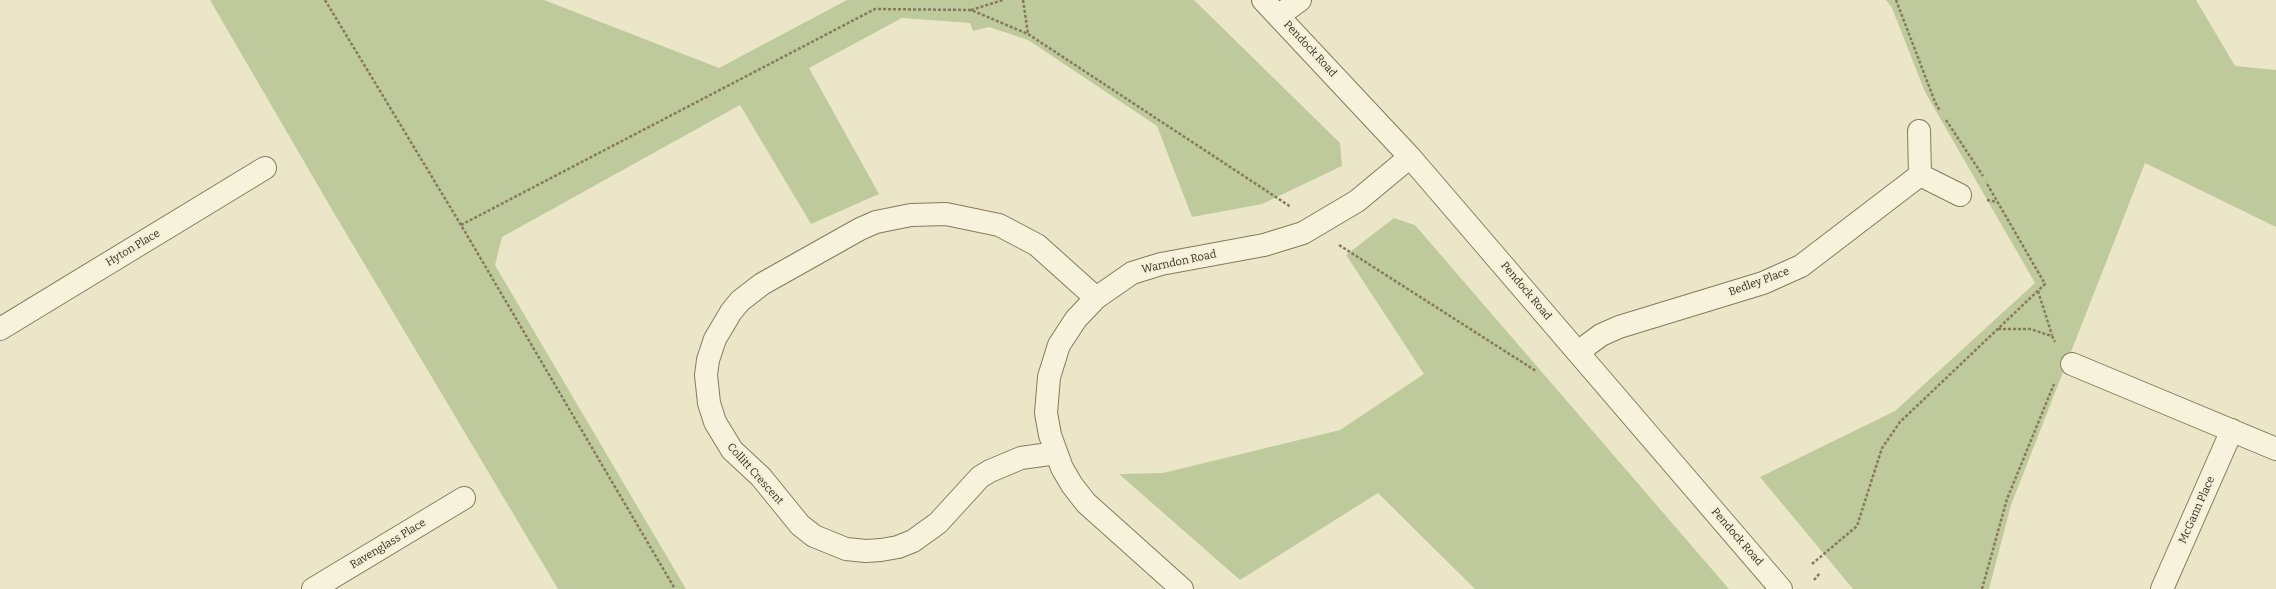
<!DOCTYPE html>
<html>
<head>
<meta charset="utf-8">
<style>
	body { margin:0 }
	canvas { display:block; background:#ece6c8 }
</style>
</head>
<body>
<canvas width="2276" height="589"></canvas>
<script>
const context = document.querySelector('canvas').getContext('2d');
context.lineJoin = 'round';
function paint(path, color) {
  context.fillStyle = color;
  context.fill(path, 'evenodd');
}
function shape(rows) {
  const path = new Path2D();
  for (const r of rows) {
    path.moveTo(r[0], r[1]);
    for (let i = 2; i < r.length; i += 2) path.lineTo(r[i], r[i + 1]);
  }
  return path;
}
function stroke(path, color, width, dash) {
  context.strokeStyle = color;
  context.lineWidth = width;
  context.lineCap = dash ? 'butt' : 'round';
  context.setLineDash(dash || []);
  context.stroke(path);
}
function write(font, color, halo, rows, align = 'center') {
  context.font = font + ' Bitter,serif';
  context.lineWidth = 4;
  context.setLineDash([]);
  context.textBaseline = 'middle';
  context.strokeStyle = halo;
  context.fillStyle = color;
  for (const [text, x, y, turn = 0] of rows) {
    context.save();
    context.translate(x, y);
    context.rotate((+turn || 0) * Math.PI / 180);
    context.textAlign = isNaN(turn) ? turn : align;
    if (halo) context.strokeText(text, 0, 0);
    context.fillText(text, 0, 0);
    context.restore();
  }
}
paint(shape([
	[210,0,544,0,719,68,847,0,1194,0,1340,143,1342,166,1262,204,1192,217,1157,126,1028,40,989,27,973,31,970,23,902,18,809,68,879,194,811,224,740,105,502,237,495,265,686,589,558,589,334,213],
	[1886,0,2196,0,2235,66,2276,70,2276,227,2145,163,2011,505,1989,589,1853,589,1760,477,1895,411,2035,283,1925,92,1892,8],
	[1394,218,1415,225,1729,589,1475,589,1378,493,1240,580,1119,474,1163,473,1340,430,1424,374,1346,255]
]), '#bfca9c');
const street = shape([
	[1263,0,1410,157,1781,589],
	[1278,16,1300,0],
	[1920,175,1960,195],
	[0,329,265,168],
	[1578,352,1601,335,1619,327,1763,283,1801,266,1920,175,1919,131],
	[2072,364,2276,449],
	[1056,453,1021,458,990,471,980,477,938,523,913,541,898,547,881,550,866,551,846,549,814,536,800,525,761,477,732,450,715,422,709,403,706,375,708,360,715,339,731,312,740,301,762,284,860,229,876,222,911,215,946,214,999,225,1037,245,1096,298],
	[313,589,464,498],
	[1182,589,1086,503,1072,485,1062,468,1050,435,1046,413,1049,377,1059,345,1076,319,1096,298,1132,273,1161,264,1264,245,1303,233,1357,201,1410,157],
	[2162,589,2232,430]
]);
stroke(street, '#87795e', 24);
stroke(shape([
	[325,0,461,225,675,589],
	[1023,0,1028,34],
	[1896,0,1935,102,1940,111],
	[971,10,1003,0],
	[1946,120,1983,176],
	[1987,200,1997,202],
	[461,225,875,9,971,10,1028,34,1291,207],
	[1339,245,1536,371],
	[2038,291,2052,335],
	[1998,329,2030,329,2052,336,2055,342],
	[1812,564,1857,526,1882,448,1900,422,2045,284,1986,182],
	[1814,580,1820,573],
	[1982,589,2007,499,2054,384]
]), '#87795e', 2.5, [3, 2]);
stroke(street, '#f7f2db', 22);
write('11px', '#392f21', '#f4efd7', [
	["Pendock Road",1310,49,47],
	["Hyton Place",133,248,-31],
	["Warndon Road",1179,262,-12],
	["Bedley Place",1759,282,-20],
	["Pendock Road",1526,291,50],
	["Collitt Crescent",755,474,48],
	["McGann Place",2197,510,-66],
	["Pendock Road",1737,537,49],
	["Ravenglass Place",388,544,-31]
]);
</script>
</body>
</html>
